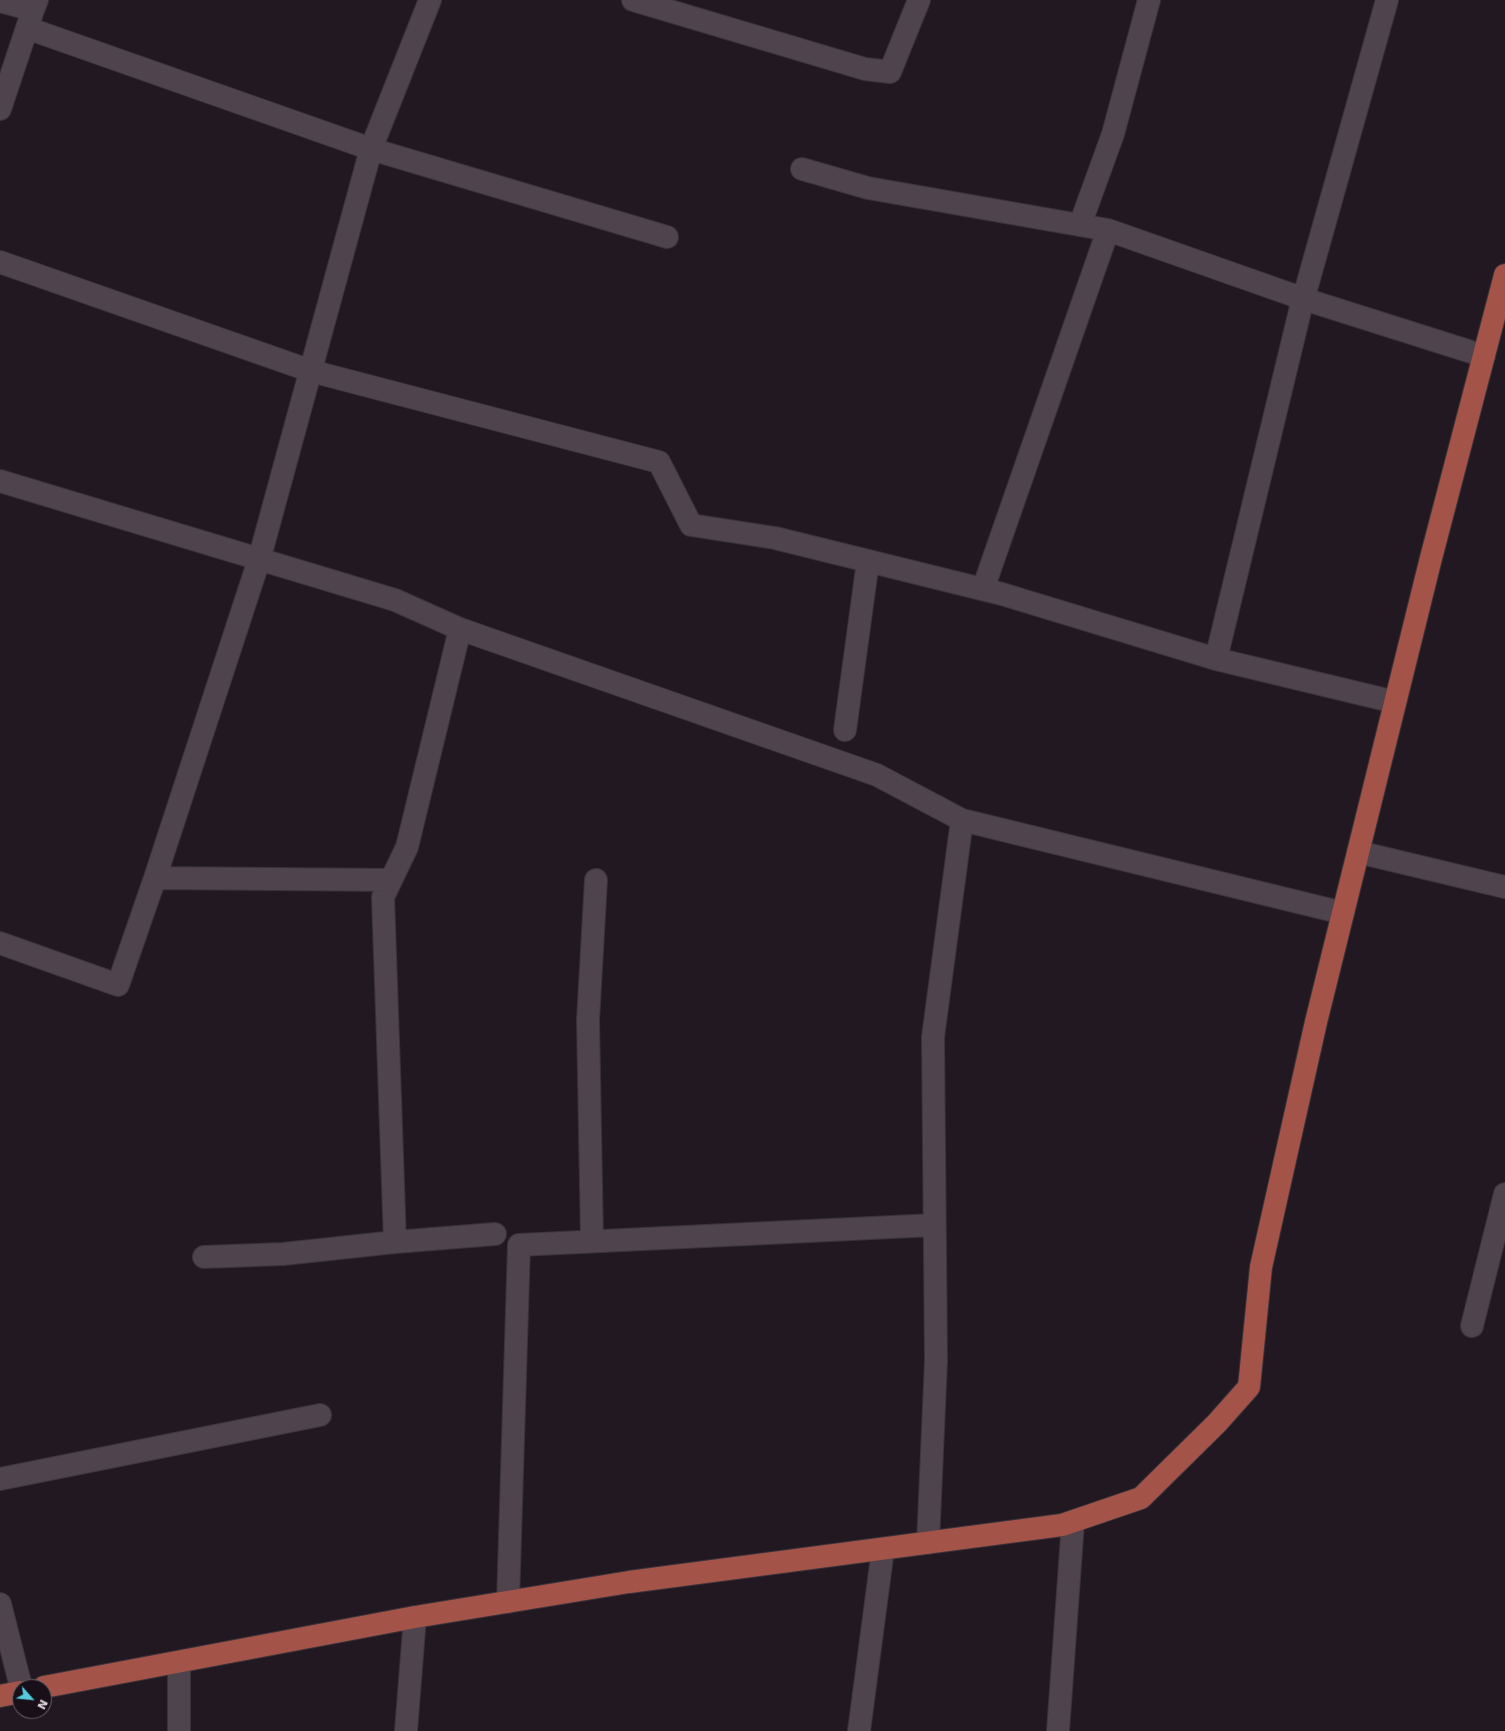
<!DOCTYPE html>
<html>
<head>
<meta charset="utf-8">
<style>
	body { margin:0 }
	#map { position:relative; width:1505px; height:1731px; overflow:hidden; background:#221821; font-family:"DejaVu Sans",sans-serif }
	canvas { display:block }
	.north { position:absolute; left:12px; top:1679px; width:40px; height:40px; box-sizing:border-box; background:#190f18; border:1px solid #696168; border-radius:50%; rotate:117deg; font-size:11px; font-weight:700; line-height:16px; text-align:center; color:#e2dbe1 }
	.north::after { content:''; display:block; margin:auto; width:14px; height:18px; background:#54cade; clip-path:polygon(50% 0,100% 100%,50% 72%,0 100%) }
</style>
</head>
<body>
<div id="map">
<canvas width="1505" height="1731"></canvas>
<div class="north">N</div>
</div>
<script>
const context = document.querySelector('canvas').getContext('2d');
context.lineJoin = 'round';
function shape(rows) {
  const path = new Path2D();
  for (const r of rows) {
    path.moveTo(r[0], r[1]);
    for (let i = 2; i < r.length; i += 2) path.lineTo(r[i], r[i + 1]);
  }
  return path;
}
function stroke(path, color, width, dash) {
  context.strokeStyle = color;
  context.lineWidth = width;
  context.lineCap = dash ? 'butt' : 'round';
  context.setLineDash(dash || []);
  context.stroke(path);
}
const minor = shape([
	[633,0,865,69,890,72,919,0],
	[0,1,33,10,37,0],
	[27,28,371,149,667,237],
	[0,109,33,10],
	[802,169,868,188,1108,230,1304,299,1484,356],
	[1080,225,1113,134,1149,0],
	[0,262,311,371,659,462,691,525,775,538,1002,594,1216,659,1395,702],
	[0,481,395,600,460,629,877,775,962,820,1343,913],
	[983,589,1108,230],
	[1216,659,1300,311,1387,0],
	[845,730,868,561],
	[1358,852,1505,887],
	[391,880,155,878,259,560,371,149,430,0],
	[0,943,118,985,155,878],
	[592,1241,588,1020,596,880],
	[395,1242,383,897,407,847,460,629],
	[204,1257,283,1254,395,1242,495,1234],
	[1472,1326,1505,1194],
	[0,1479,320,1415],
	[928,1543,936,1361,933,1037,962,820],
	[508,1602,519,1245,934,1225],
	[0,1604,21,1687],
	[179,1662,179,1731],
	[406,1731,415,1617],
	[859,1731,883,1549],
	[1058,1731,1073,1522]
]);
const major = shape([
	[44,1687,415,1617,629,1582,1062,1525,1141,1498,1217,1423,1249,1387,1261,1267,1316,1022,1431,558,1505,275],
	[0,1696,20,1692]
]);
stroke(minor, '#3a333a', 24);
stroke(major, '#3a333a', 24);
stroke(minor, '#4f434d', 22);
stroke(major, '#a45348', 22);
</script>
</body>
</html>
